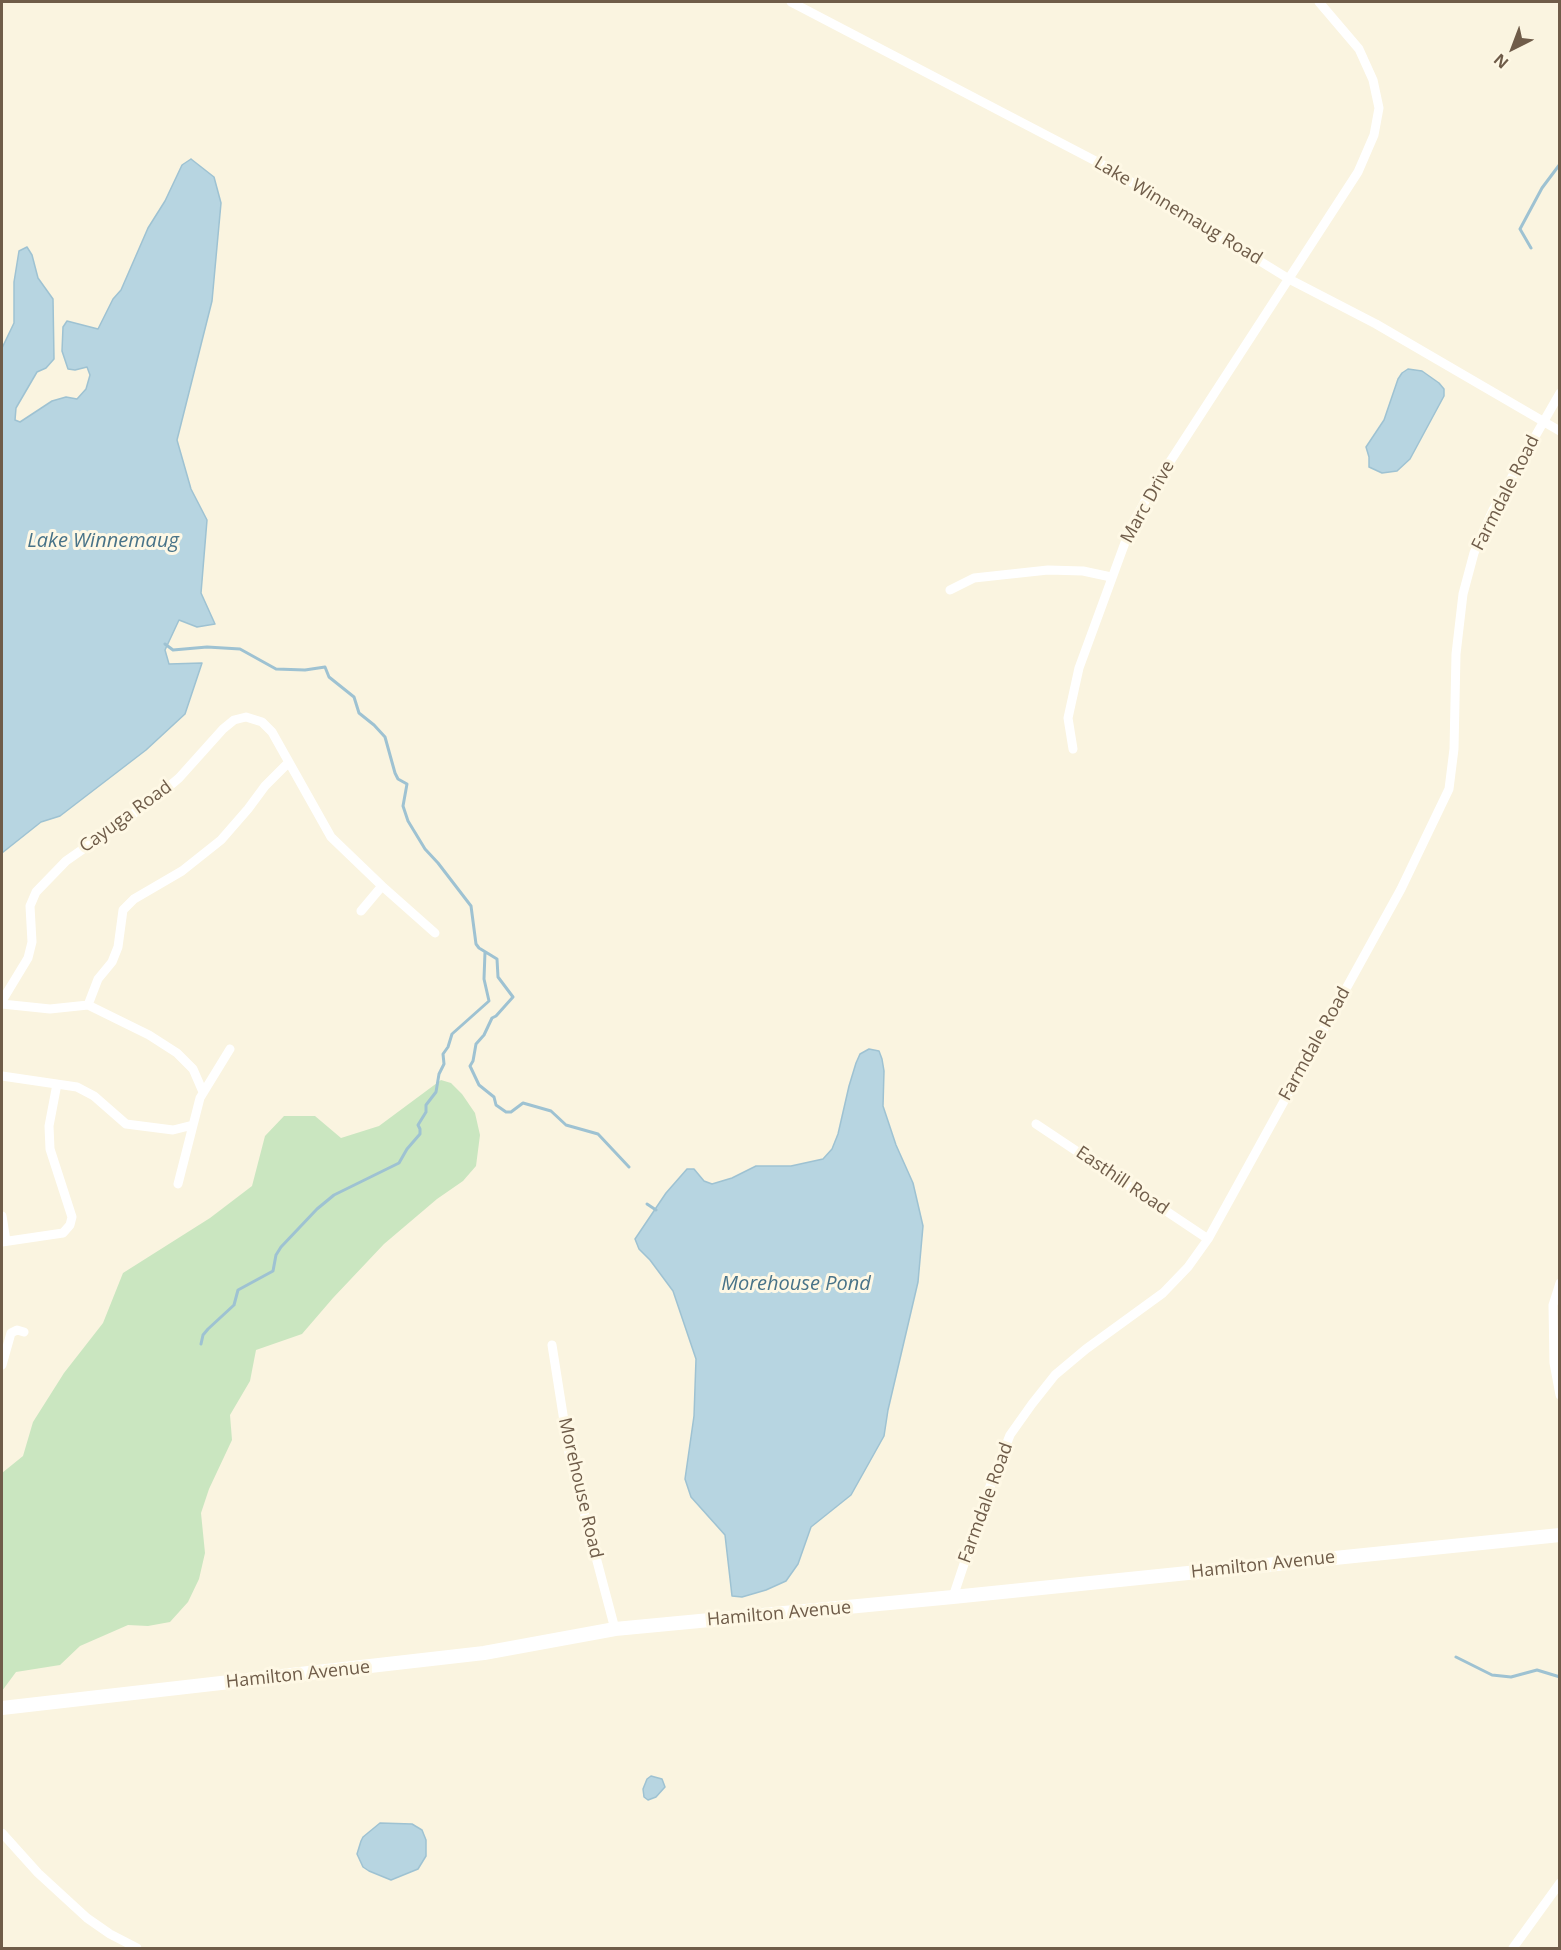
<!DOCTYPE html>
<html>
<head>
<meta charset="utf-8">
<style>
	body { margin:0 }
	#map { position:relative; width:1561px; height:1950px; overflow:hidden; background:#faf4e0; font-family:"Open Sans",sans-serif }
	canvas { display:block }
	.frame { position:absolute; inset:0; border:3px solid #6f5c49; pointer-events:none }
	.north { position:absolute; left:1483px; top:18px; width:60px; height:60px; -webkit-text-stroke:4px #fef8e5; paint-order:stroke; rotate:222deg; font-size:16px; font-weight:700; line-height:24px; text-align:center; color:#6f5c49 }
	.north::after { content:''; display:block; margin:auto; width:21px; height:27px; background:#6f5c49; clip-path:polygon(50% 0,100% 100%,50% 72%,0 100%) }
</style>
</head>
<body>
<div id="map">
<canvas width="1561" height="1950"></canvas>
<div class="frame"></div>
<div class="north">N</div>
</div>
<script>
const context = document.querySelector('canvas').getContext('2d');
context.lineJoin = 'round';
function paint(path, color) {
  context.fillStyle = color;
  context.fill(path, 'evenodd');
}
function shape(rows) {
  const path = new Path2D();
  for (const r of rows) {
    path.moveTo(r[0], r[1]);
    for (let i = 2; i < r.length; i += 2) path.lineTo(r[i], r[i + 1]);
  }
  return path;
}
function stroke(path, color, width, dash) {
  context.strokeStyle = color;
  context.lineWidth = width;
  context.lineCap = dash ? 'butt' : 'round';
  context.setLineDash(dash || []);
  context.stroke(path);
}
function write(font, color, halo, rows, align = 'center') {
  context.font = font + ' "Open Sans",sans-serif';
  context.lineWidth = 6;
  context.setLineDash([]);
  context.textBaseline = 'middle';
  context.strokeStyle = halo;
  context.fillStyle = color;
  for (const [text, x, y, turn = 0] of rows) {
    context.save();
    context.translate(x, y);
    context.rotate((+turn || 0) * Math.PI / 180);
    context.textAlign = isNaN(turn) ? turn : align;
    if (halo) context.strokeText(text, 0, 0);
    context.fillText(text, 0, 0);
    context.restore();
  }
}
paint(shape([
	[441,1080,451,1083,462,1094,475,1113,480,1135,476,1166,463,1181,437,1199,384,1244,333,1298,302,1334,256,1350,250,1381,230,1415,232,1440,209,1489,201,1513,205,1553,199,1579,188,1602,170,1622,148,1626,128,1625,80,1646,60,1665,16,1672,2,1691,2,1473,23,1456,33,1422,64,1373,103,1323,123,1273,210,1218,252,1186,265,1136,284,1116,315,1116,341,1138,379,1126]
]), '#cae6c0');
const water = shape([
	[191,159,214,177,221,203,212,301,177,440,191,489,207,520,201,593,215,624,197,627,179,620,165,650,169,664,202,663,185,714,146,750,60,816,41,822,2,853,2,348,14,323,14,282,19,251,27,247,32,255,38,278,53,299,54,359,46,368,37,372,16,408,15,420,20,422,52,401,66,397,77,399,86,389,90,375,87,367,75,370,68,369,62,351,63,327,67,321,98,329,113,299,121,290,148,228,165,201,182,165,191,159],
	[1408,369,1422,371,1439,383,1444,389,1444,396,1410,459,1397,471,1382,473,1369,467,1369,457,1366,447,1384,420,1398,379,1402,373,1408,369],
	[869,1049,879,1051,882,1059,884,1071,883,1106,896,1145,913,1183,923,1226,918,1282,888,1410,884,1436,851,1495,811,1527,798,1564,786,1581,766,1590,742,1597,732,1596,725,1535,691,1497,685,1479,694,1416,696,1359,673,1291,650,1260,639,1249,635,1239,666,1193,687,1169,694,1169,704,1181,712,1184,732,1178,756,1166,791,1166,823,1159,832,1149,838,1134,849,1086,856,1063,860,1054,869,1049],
	[651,1776,662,1779,665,1787,656,1797,648,1800,644,1797,643,1789,647,1779,651,1776],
	[380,1823,412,1824,422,1830,426,1840,426,1856,418,1869,391,1880,369,1871,363,1867,357,1854,361,1841,363,1837,380,1823]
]);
paint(water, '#b7d5e1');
stroke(water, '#9ec2d2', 1.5);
stroke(shape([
	[1531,248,1520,229,1542,188,1560,164],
	[165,644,173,650,207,647,240,649,276,669,305,670,325,667,329,677,354,697,359,713,374,725,385,737,395,773,398,779,407,784,403,806,408,821,425,849,438,863,471,906,476,944,479,948,497,959,498,977,513,997,496,1016,492,1018,484,1035,476,1044,473,1061,470,1066,479,1085,494,1097,496,1105,506,1112,511,1112,523,1103,551,1111,566,1125,598,1134,629,1167],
	[647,1204,656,1210],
	[201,1344,203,1335,208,1329,234,1305,238,1290,273,1271,276,1255,281,1247,317,1209,334,1195,399,1163,407,1149,420,1134,420,1129,418,1125,426,1112,426,1105,436,1092,439,1074,444,1064,443,1054,448,1047,452,1034,489,1001,484,979,485,952],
	[1456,1657,1492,1675,1511,1677,1537,1670,1560,1677]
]), '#9ec2d2', 3);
stroke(shape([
	[791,2,1107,167,1289,279,1376,324,1560,431],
	[950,590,974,578,1048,570,1083,571,1111,577],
	[1073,749,1068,718,1079,668,1130,529,1149,494,1358,172,1374,135,1379,108,1373,80,1359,49,1319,2],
	[361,911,382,886],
	[2,1001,28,958,32,942,30,906,36,892,66,861,153,800,179,778,223,729,234,720,246,717,262,722,272,732,331,837,382,886,435,933],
	[2,1004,50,1009,88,1005,149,1035,177,1053,193,1069,203,1092],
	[88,1005,98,979,112,962,118,947,123,910,134,899,182,871,221,840,248,809,265,786,289,762],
	[2,1076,77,1087,94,1096,126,1124,173,1130,193,1125],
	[1036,1124,1208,1239],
	[178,1184,200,1098,230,1049],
	[2,1216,6,1241],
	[2,1242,63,1233,70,1225,72,1217,50,1149,49,1126,57,1084],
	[1560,1283,1553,1305,1554,1363,1560,1395],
	[552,1345,570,1459,615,1629],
	[2,1365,11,1333,17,1330,24,1332],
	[953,1597,989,1489,1010,1435,1032,1404,1055,1375,1086,1349,1163,1293,1188,1267,1208,1239,1401,889,1449,789,1454,749,1456,654,1463,594,1474,553,1493,510,1560,393],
	[2,1833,38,1873,87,1918,110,1934,137,1948],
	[1513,1948,1560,1883]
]), '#fff', 9);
stroke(shape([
	[2,1708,484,1653,615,1629,953,1597,1560,1535]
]), '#fff', 14);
write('18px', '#6f5c49', '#fef8e5', [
	["Lake Winnemaug Road",1178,211,31],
	["Farmdale Road",1506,493,-63],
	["Marc Drive",1148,502,-61],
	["Cayuga Road",126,817,-36],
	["Farmdale Road",1315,1044,-61],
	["Easthill Road",1122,1181,34],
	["Morehouse Road",580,1488,77],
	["Farmdale Road",986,1503,-70],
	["Hamilton Avenue",1263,1565,-6],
	["Hamilton Avenue",779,1614,-5],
	["Hamilton Avenue",298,1675,-6]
]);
write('italic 20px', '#487388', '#fef8e5', [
	["Lake Winnemaug",103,541],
	["Morehouse Pond",796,1284]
]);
</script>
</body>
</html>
